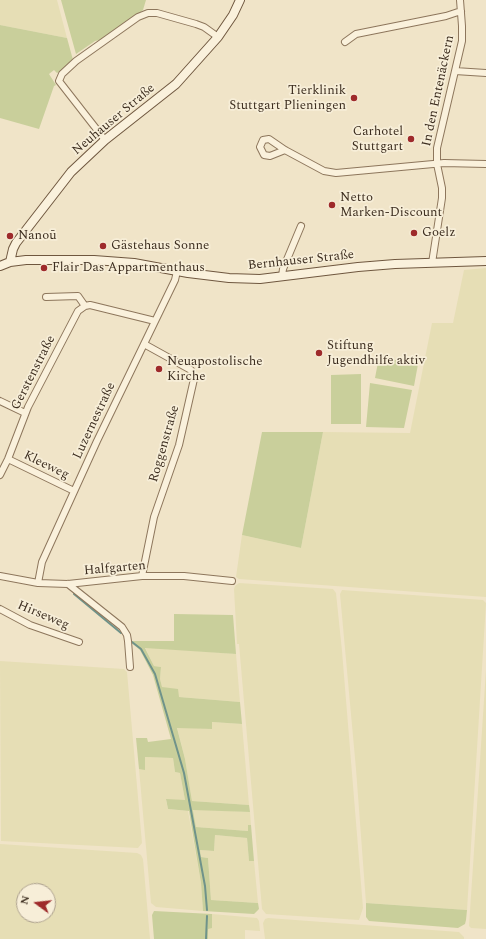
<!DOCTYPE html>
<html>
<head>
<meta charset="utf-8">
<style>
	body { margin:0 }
	#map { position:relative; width:486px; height:939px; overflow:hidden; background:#f0e4c8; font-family:Spectral,serif }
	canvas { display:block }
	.north { position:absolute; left:16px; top:883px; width:40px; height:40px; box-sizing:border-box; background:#f7eed8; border:1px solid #ada18e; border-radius:50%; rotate:285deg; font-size:11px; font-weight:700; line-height:16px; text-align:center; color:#3d2e20 }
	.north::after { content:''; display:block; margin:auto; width:14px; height:18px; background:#9e2a2b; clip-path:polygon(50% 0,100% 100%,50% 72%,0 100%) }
</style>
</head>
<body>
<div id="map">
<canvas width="486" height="939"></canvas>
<div class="north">N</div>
</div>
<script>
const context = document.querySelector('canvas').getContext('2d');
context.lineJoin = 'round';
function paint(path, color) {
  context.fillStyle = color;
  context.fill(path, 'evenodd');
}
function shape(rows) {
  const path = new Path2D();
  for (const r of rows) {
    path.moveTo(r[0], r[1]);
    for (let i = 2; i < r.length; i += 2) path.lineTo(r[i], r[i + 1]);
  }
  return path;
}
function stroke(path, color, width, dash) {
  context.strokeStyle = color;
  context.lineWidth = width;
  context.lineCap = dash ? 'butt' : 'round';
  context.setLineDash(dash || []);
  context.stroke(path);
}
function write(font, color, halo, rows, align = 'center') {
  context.font = font + ' Spectral,serif';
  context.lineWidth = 3.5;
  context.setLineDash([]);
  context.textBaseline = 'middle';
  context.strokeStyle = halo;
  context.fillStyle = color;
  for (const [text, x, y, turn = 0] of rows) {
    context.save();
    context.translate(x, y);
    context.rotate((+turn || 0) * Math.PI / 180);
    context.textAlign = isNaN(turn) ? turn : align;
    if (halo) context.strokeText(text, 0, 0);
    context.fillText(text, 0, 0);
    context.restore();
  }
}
paint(shape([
	[0,0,57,0,67,38,0,25],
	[486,268,486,597,239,579,236,577,242,535,301,548,323,432,410,433,432,323,453,323,464,270],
	[239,583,333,589,336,593,342,651,363,908,359,920,266,914,262,909,239,644,237,644,234,589,235,586],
	[342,590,483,600,486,603,467,910,366,903,356,769,340,594],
	[145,647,236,654,240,702,179,697,162,687,160,679,161,667,154,666],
	[0,661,124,669,127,672,142,843,138,848,1,841],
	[486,670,486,929,471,928,469,926],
	[212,722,242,724,249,805,192,801,185,759,177,727,212,729],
	[145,757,173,758,175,772,180,773,185,800,166,800,168,809,188,811,201,883,203,911,156,907,151,903,139,769,145,769],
	[193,809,250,812,251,825,248,825,248,831,196,827],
	[215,835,247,838,249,861,254,861,258,903,211,900,208,858,201,857,200,850,214,851],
	[0,844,137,853,141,855,143,859,150,939,0,939],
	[24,891,48,891,48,915,24,915],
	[212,914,257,918,259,921,260,931,245,930,245,939,208,939,208,928,212,928],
	[268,918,459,932,464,937,464,939,265,939,263,923,265,919]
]), '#e6deb5');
paint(shape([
	[61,0,146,0,143,10,126,24,108,38,95,41,76,54],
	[0,25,67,38,73,60,59,72,57,73,54,70,49,74,56,85,54,86,39,129,0,118],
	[379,357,418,364,414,386,375,378],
	[361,374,361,424,331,424,331,375],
	[370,383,412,390,404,428,366,427],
	[262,432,323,432,301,548,242,535],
	[174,614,233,615,236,654,145,648,154,666,161,667,160,679,162,687,178,689,179,697,240,702,242,724,212,722,212,729,177,728,185,759,192,801,249,805,250,812,193,810,196,827,248,831,248,825,251,825,254,861,249,861,247,838,215,835,214,851,200,850,201,857,208,858,211,900,258,903,259,909,254,914,203,911,201,883,189,811,168,809,166,799,185,800,180,773,175,772,173,758,145,757,145,770,139,769,136,738,147,738,148,742,171,739,153,675,140,650,129,641,174,641],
	[366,903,467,910,466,920,465,924,458,928,369,921,366,917],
	[154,911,212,914,212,928,208,929,208,939,154,939,152,915]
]), '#c9cf9b');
stroke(shape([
	[74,594,121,633],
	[132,642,141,649,155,674,184,773,205,886,207,910],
	[206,939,207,916]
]), '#6f938a', 2);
const street = shape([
	[345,42,356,34,446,16,461,11],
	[455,71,486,73],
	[105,140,59,81,62,74,76,61,138,17,148,13,157,13,196,24,204,27,218,37],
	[285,150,270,156,264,155,260,147,263,140,269,139,285,150,324,171,336,173,444,163,486,164],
	[432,263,442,198,442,188,437,164,437,148,462,41,462,26,460,0],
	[282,276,283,269,301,226],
	[46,297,78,296,85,306],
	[0,401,25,413],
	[8,459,74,491],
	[0,475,8,459,28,407,78,311,85,306,90,305,155,321],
	[0,576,38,583,68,584,142,576,184,576,232,581],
	[142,576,154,517,179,445,194,379,191,370,144,344],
	[38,583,42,562,97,441,175,280,177,271],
	[68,584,122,627,127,635,128,641,130,667],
	[0,609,30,625,79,642]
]);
const secondary = shape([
	[10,262,13,249,16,243,71,172,105,140,176,84,218,37,233,15,240,0],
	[0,266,10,262,26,260,94,260,134,263,188,273,229,278,260,279,358,267,395,264,486,261]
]);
stroke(street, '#8d765c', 8);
stroke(secondary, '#6f573f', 10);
stroke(street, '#faf1dc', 6);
stroke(secondary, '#faf1dc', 8);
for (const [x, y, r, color] of [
	[354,98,4,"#9e2a2b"],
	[411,139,4,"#9e2a2b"],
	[332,205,4,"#9e2a2b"],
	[414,233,4,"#9e2a2b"],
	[10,236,4,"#9e2a2b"],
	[103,246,4,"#9e2a2b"],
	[44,268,4,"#9e2a2b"],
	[319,353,4,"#9e2a2b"],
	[159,369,4,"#9e2a2b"]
]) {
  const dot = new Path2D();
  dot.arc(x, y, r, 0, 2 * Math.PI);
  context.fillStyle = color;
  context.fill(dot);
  stroke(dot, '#f7eed8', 1.5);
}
write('13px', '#3d2e20', '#f7eed8', [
	["Tierklinik",346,91,"right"],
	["Stuttgart Plieningen",346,106,"right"],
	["Carhotel",403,132,"right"],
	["Stuttgart",403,147,"right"],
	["Netto",340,198],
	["Marken-Discount",340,213],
	["Goelz",422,233],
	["Nanoū",18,236],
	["Gästehaus Sonne",111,246],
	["Flair Das Appartmenthaus",52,268],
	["Stiftung",327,346],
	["Jugendhilfe aktiv",327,361],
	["Neuapostolische",167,362],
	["Kirche",167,377]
], 'left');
write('13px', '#3d2e20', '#f7eed8', [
	["In den Entenäckern",439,91,-78],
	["Neuhauser Straße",114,120,-40],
	["Bernhauser Straße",301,261,-6],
	["Gerstenstraße",34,373,-63],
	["Luzernestraße",95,421,-65],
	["Roggenstraße",165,444,-74],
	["Kleeweg",46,466,26],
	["Halfgarten",115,569,-5],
	["Hirseweg",43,616,23]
]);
</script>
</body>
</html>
